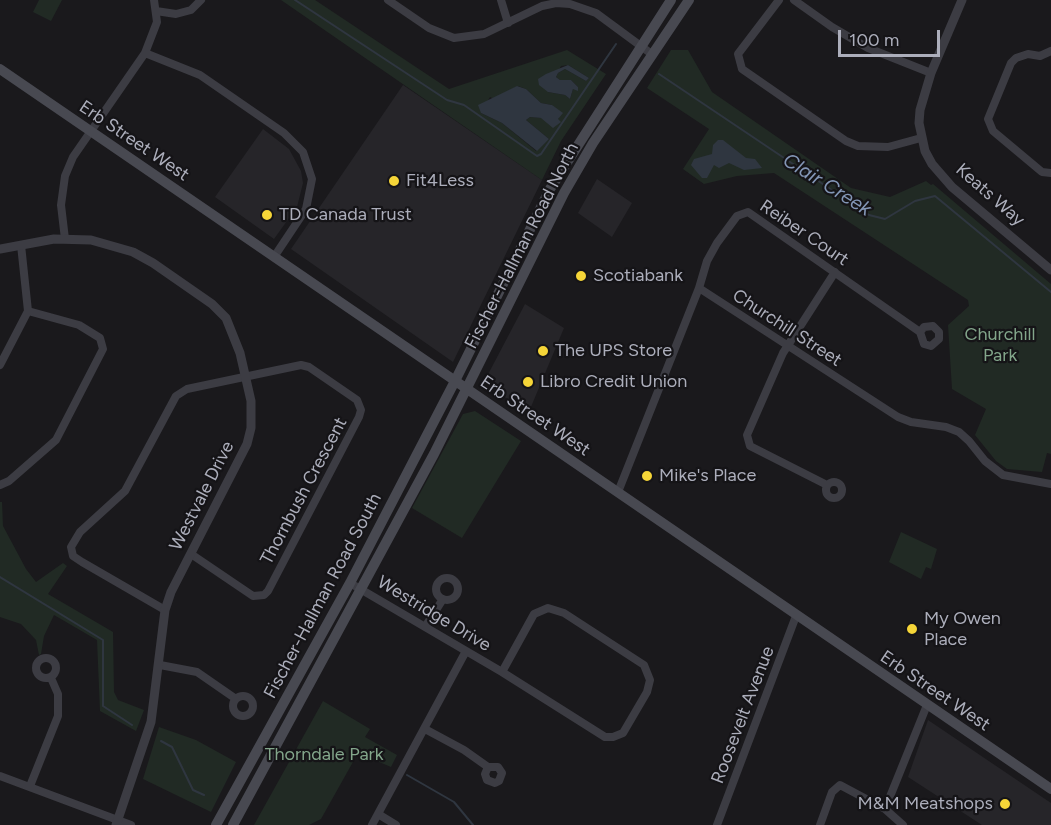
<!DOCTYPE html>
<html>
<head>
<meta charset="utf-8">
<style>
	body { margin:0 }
	#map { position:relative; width:1051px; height:825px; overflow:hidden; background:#1a191c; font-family:Figtree,sans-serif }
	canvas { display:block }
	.scale { position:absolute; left:838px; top:30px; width:102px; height:27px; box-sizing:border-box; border:3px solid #acaebb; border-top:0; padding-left:8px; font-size:18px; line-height:21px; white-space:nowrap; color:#acaebb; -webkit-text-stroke:4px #151417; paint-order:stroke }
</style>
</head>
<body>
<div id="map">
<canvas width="1051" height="825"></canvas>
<div class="scale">100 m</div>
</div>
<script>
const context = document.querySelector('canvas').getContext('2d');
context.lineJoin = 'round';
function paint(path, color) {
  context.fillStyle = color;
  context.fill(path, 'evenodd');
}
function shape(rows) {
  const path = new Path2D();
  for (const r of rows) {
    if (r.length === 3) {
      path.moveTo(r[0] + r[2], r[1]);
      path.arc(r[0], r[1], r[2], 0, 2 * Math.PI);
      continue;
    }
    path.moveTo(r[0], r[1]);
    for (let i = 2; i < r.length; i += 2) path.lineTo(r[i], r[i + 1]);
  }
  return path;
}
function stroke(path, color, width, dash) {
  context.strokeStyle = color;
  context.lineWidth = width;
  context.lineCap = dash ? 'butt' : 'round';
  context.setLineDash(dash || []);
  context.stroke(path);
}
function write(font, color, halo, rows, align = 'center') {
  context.font = font + ' Figtree,sans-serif';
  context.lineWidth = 4.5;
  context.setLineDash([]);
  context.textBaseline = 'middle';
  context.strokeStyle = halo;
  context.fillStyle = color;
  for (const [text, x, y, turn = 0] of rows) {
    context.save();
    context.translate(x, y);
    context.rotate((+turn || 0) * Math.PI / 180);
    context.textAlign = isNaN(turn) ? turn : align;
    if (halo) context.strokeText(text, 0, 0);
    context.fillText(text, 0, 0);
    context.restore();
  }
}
paint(shape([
	[403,85,542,180,453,362,291,249],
	[263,129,289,149,301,171,303,183,297,207,274,239,215,197],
	[597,179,632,203,612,237,578,213],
	[525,304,564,328,528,414,484,382],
	[928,720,1051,803,1051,825,982,825,908,777]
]), '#262529');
paint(shape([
	[39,0,62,0,51,21,33,12],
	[281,0,315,0,449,89,567,50,606,74,561,141,542,180],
	[568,65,589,78,586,81,565,69,558,73,556,77,560,80,571,80,578,87,573,89,570,99,565,95,548,92,561,66],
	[518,86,526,89,541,103,552,105,559,117,558,119,530,117,526,120,549,139,536,151,502,123,481,113,490,97,494,99],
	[671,50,688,50,712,92,851,188,890,197,926,181,931,185,933,184,1051,284,1051,454,1047,453,1042,472,1007,469,996,461,975,435,986,409,952,389,948,325,969,306,968,300,774,173,737,176,704,184,683,169,709,129,647,88],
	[475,411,521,441,462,538,412,508,463,414],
	[0,502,2,502,3,526,26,569,36,582,63,563,67,566,48,594,113,632,114,692,118,700,144,710,136,731,100,711,97,640,54,615,44,636,41,654,39,655,36,640,21,624,0,617],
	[901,532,937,549,931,569,926,567,921,579,889,562],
	[323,701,370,729,365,737,397,755,391,767,358,753,321,819,309,825,254,825],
	[159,727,196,740,236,762,211,812,143,779]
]), '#212a24');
paint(shape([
	[568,65,589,78,586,81,565,69,558,73,556,77,560,80,571,80,578,87,578,91,573,89,570,99,565,95,548,92,539,85,538,79,546,74],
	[517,86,526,89,541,103,552,105,563,113,558,119,561,122,553,128,541,118,530,117,526,120,549,139,537,151,502,123,481,113,478,105],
	[718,140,723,140,746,158,755,159,762,168,744,170,729,163,719,168,714,165,707,178,702,178,691,165,694,159,712,154,713,145]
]), '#2f3640');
stroke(shape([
	[295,0,447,100,464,105,537,156,541,154,616,44],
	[659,74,869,215,885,219,915,201,935,196,1051,292],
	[0,577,103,640,103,706,132,725],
	[161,741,172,747,193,790,204,795],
	[407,775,454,802,473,825]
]), '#2f3640', 2);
stroke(shape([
	[388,0,429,28,454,38,484,34,542,6,556,3,570,4,596,13,653,55],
	[501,0,508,23],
	[779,0,738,54,742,69,846,141,858,146,888,147,921,138],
	[794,0,832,27,868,48,931,73],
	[156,11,176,14,191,10,201,0],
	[1051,51,1040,56,1028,54,1016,58,1011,63,988,119,993,131,1042,172,1051,173],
	[145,53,200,75,284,133,303,152,312,179,306,209,274,257],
	[65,239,61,205,65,176,73,157,145,53,157,22,154,0],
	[699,288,707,261,717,243,737,216,748,212,920,332,924,344,931,346,939,339,939,332,933,326,924,327,920,332],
	[0,365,28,311,21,245],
	[834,490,8],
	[0,485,9,481,56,440,103,349,100,338,79,325,28,311],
	[827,485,750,446,747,435,783,353,835,272],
	[618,492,699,288,898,417,911,422,946,427,959,432,969,441,985,461,1003,475,1051,484],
	[447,589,11],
	[350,583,502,672,605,737,613,737,623,733,647,692,650,680,644,665,564,613,548,608,534,614,502,672],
	[165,610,82,562,73,556,71,547,80,532,125,491,176,396,187,389,301,365,309,367,357,400,361,410,359,417,268,591,264,595,253,596,191,554],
	[425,627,443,599],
	[46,668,10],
	[160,665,197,672,236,699],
	[243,706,10],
	[425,729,464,750,488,767,498,767,502,773,499,781,495,783,487,780,485,774,488,767],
	[0,776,131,825],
	[30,786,58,716,58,694,51,678],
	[885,809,927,705],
	[378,814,396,825],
	[372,825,466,651],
	[717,825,796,616],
	[820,825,832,792,840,785,885,809,903,825]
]), '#3c3c43', 8);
stroke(shape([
	[962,0,931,73,920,110,919,123,925,151,932,164,952,187,1051,270],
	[0,249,54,239,91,240,133,252,153,263,212,304,226,318,240,353,251,401,251,428,247,444,171,592,165,610,151,722,116,825]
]), '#3c3c43', 9);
stroke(shape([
	[0,69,1051,789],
	[216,825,350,583,455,381,550,189,671,0],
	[233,825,434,454,564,193,593,143,689,0]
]), '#484951', 10);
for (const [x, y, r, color] of [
	[394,181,6,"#f5d538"],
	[267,215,6,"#f5d538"],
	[581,276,6,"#f5d538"],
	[543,351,6,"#f5d538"],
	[528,382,6,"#f5d538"],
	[647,476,6,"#f5d538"],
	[912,629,6,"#f5d538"],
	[1005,804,6,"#f5d538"]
]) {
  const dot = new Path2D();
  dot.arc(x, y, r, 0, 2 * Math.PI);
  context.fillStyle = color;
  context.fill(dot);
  stroke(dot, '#151417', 2);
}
write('18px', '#acaebb', '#151417', [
	["Erb Street West",134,141,34],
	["Keats Way",990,195,41],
	["Reiber Court",804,233,34],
	["Fischer-Hallman Road North",522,246,-63],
	["Churchill Street",787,328,33],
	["Erb Street West",535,416,34],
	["Thornbush Crescent",304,491,-62],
	["Westvale Drive",202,496,-63],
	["Fischer-Hallman Road South",323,596,-62],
	["Westridge Drive",434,614,31],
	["Erb Street West",935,691,34],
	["Roosevelt Avenue",743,715,-69]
]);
write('18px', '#acaebb', '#151417', [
	["Fit4Less",406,181],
	["TD Canada Trust",279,215],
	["Scotiabank",593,276],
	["The UPS Store",555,351],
	["Libro Credit Union",540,382],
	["Mike's Place",659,476],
	["My Owen",924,619],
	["Place",924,640],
	["M&M Meatshops",993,804,"right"]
], 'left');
write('18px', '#83a68b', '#151417', [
	["Churchill",1000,335],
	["Park",1000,356],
	["Thorndale Park",324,755]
]);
write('italic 20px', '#8396b6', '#151417', [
	["Clair Creek",827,185,32]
]);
</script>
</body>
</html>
